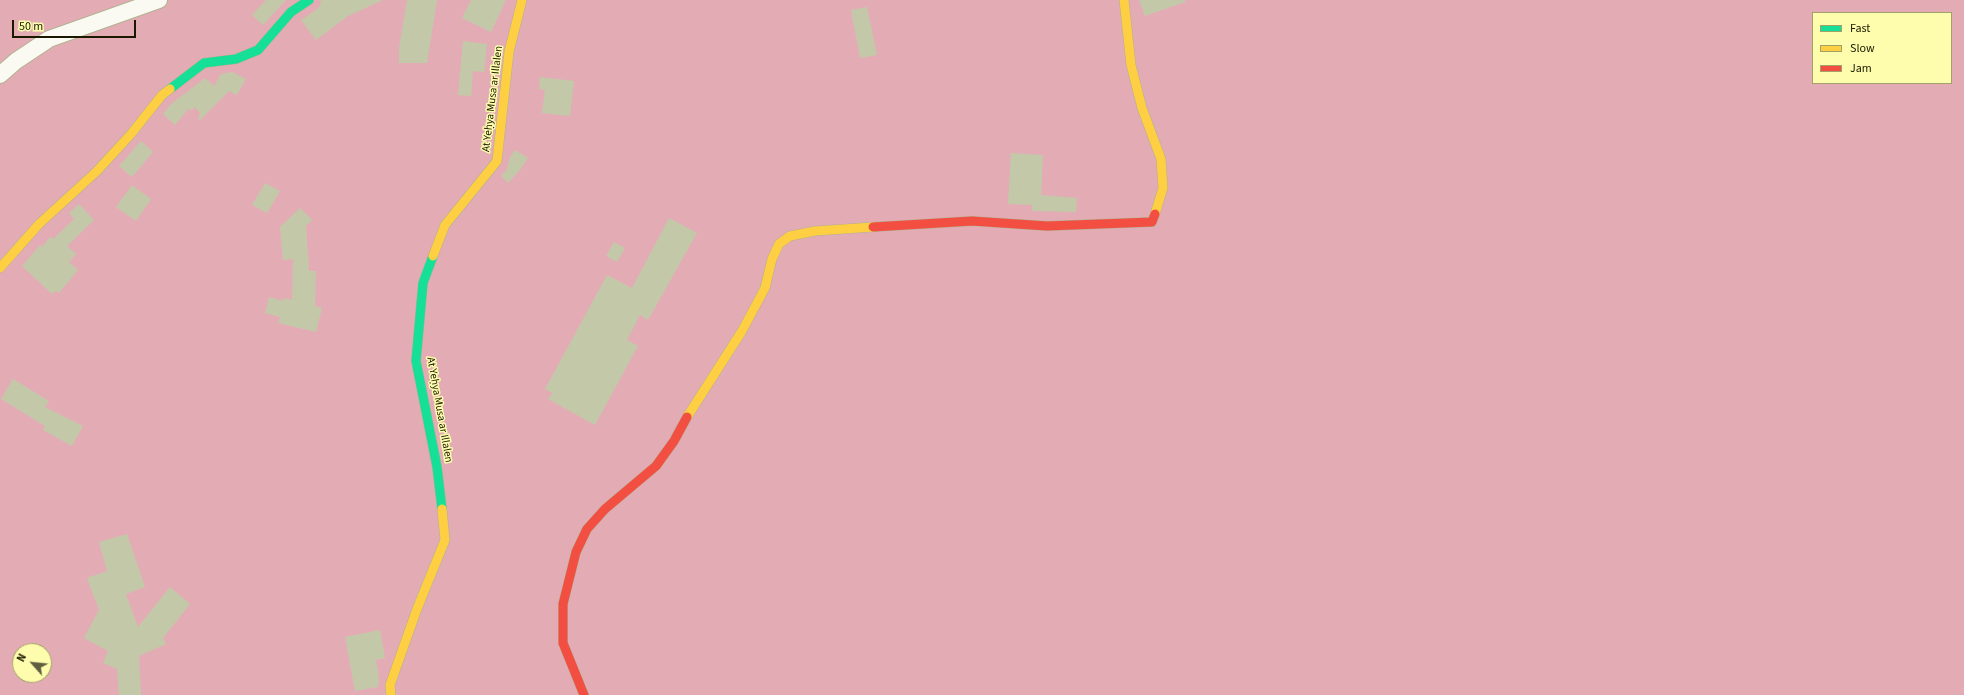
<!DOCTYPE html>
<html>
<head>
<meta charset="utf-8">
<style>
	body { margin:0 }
	#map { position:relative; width:1964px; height:695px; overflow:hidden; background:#dedeb2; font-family:"Source Sans 3",sans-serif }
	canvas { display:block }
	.legend { position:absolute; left:1812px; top:12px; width:140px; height:72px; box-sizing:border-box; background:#fdfdad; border:1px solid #a2a268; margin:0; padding:5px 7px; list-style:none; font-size:12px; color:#1a1900 }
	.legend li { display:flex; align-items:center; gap:8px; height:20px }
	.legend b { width:20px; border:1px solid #a2a268 }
	.north { position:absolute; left:12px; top:643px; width:40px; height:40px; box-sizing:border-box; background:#fdfdad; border:1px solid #a2a268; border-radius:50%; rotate:297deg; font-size:11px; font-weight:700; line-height:16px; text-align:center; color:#1a1900 }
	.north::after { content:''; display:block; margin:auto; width:14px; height:18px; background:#5f5e3e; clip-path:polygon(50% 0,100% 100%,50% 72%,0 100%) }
	.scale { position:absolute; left:12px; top:20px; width:124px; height:18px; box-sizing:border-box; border:2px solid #1a1900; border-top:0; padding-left:5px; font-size:12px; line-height:14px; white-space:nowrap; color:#1a1900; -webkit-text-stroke:3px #fdfdad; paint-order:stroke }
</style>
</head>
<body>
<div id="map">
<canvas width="1964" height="695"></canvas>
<ul class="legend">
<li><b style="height:5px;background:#16e098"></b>Fast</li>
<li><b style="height:5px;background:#ffcf43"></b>Slow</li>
<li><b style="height:5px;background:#f24e42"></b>Jam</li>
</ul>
<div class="north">N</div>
<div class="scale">50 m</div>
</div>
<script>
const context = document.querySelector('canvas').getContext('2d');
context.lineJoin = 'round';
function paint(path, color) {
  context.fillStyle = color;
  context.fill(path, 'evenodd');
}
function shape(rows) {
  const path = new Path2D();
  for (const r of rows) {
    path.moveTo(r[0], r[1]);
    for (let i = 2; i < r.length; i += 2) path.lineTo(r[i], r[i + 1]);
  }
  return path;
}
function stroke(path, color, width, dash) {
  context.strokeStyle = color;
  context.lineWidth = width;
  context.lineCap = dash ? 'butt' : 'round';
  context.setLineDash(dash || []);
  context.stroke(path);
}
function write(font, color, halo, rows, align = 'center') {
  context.font = font + ' "Source Sans 3",sans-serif';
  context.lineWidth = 3;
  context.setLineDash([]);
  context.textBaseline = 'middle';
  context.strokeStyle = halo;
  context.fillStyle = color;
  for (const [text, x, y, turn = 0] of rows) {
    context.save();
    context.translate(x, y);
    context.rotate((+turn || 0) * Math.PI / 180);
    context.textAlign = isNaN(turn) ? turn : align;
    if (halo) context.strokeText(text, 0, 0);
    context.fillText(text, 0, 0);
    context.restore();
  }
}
paint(shape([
	[0,0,1964,0,1964,695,0,695],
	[1813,13,1951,13,1951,83,1813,83],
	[20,651,44,651,44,675,20,675]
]), '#e3acb5');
paint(shape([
	[266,0,286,0,263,25,252,15],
	[321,0,383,0,348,16,316,40,301,20,316,10,320,6],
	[407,0,437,0,427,63,399,63,399,48],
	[471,0,506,0,491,32,462,18],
	[1139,0,1185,0,1185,2,1145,16],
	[867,7,877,55,860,58,851,10],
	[463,41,487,44,484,72,473,71,471,96,458,95],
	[232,72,246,79,237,95,229,91,200,120,198,119,200,113,195,107,191,111,189,108,175,125,163,114,171,104,205,78,214,86,221,74],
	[540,77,574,81,570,116,542,113,545,90,539,89],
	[141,141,153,152,132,177,119,166],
	[515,150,528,158,520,170,508,183,501,176,507,169,510,157],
	[1011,153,1043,155,1041,195,1077,198,1076,212,1032,211,1032,205,1008,204],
	[265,183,280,191,267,213,252,205],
	[132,185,151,199,136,221,116,207],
	[79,204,94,220,67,246,76,254,69,262,78,270,59,293,56,291,52,294,22,266,40,245,42,247,50,237,53,239,74,219,69,213],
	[300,208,312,220,306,226,309,271,316,271,315,306,322,308,316,332,278,323,280,317,265,313,269,297,283,301,284,298,292,300,293,259,283,260,280,227],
	[669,218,697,233,648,320,640,315,627,340,638,346,595,425,548,399,552,393,545,389,607,275,632,288],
	[614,242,625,248,617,262,606,256],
	[13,379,49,401,45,407,83,426,72,446,43,430,45,426,1,399],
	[127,534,145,587,126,594,138,627,170,587,190,604,163,638,166,644,139,656,141,695,119,695,117,669,103,663,108,651,84,638,99,610,87,578,107,571,99,542],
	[380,630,385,658,376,660,379,678,378,687,355,691,345,637]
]), '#c3c9a8');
const street = shape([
	[0,75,16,61,49,39,159,0]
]);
const fast = shape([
	[170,89,204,63,236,59,258,50,291,12,309,0],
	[433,256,423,283,416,361,437,467,442,509]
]);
const slow = shape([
	[1124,0,1131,65,1142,108,1161,159,1163,188,1155,214],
	[433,256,445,225,497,161,509,52,522,0],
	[0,268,39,224,97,171,131,134,162,95,170,89],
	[687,417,742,331,765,288,772,259,779,244,790,236,815,231,873,227],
	[391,695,390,685,417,609,445,540,442,509]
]);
const jam = shape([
	[873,227,972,221,1047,226,1152,222,1155,214],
	[584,695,563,643,563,604,576,552,587,529,605,509,656,466,674,441,687,417]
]);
stroke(street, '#b1b18f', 18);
stroke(fast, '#b1b18f', 10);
stroke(slow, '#b1b18f', 10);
stroke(jam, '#b1b18f', 10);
stroke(street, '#fafaf3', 16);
stroke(fast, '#16e098', 9);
stroke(slow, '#ffcf43', 9);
stroke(jam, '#f24e42', 9);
write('11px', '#1a1900', '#fdfdad', [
	["At Yeḥya Musa ar Illalen",493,99,-83],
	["At Yeḥya Musa ar Illalen",439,410,80]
]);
</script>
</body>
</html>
